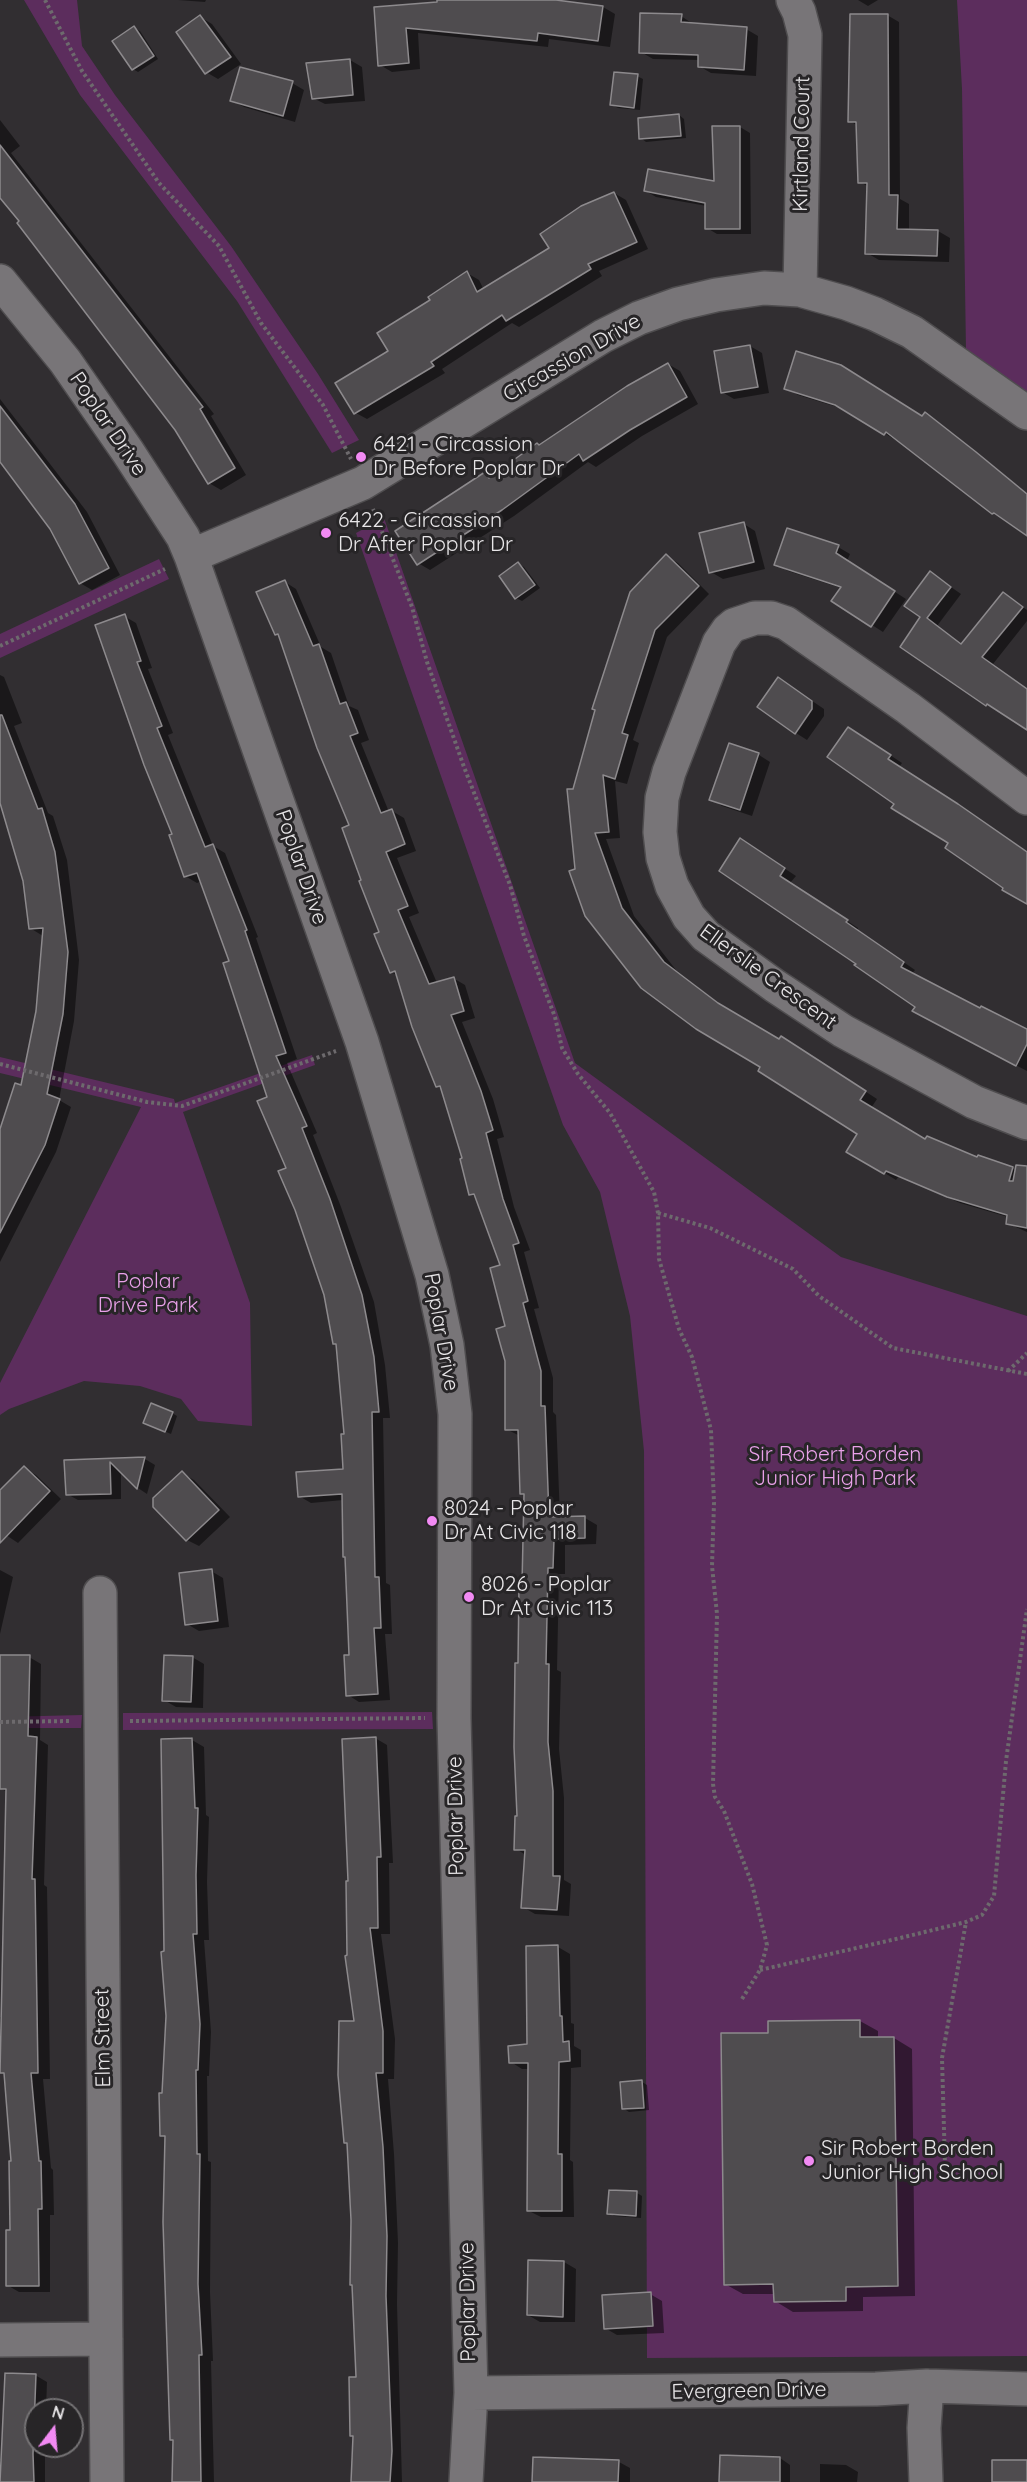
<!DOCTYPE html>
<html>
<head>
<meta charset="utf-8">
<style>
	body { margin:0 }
	#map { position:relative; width:1027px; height:2482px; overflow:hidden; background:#312e31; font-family:Quicksand,sans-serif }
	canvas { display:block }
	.north { position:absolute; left:24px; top:2398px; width:60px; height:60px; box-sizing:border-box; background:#272527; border:2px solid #747274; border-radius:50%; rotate:16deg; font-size:16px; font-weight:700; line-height:24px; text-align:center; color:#e8e6e8 }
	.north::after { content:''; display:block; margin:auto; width:21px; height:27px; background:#f28af3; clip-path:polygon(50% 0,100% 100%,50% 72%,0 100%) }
</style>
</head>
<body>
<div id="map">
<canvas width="1027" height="2482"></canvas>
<div class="north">N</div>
</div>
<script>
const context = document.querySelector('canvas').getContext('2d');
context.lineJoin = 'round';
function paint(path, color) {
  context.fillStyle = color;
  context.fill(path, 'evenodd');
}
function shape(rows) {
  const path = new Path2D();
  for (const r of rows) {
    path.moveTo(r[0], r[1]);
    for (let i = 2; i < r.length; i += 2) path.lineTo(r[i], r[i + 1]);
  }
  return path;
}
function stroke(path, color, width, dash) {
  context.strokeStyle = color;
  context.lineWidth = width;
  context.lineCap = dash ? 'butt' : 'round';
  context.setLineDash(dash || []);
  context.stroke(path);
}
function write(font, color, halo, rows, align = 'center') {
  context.font = font + ' Quicksand,sans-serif';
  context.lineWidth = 6;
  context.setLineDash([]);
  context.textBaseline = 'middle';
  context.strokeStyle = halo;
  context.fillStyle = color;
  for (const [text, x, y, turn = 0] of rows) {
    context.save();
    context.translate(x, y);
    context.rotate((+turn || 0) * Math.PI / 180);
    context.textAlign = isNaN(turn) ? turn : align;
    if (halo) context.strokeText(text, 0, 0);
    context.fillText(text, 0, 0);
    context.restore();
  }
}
paint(shape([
	[24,0,77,0,82,46,115,95,231,246,318,374,359,440,332,453,237,301,80,95],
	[957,0,1027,0,1027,395,966,351,962,89],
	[384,518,575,1063,841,1257,1027,1316,1027,2356,647,2358,644,1451,630,1316,600,1192,563,1125,356,533],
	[159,559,169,579,0,658,0,634],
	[312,1055,315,1065,183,1112,250,1303,252,1426,198,1421,181,1399,140,1386,84,1381,9,1409,0,1415,0,1383,141,1107,0,1073,0,1057,174,1099,175,1103],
	[432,1712,433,1729,123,1730,123,1713],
	[82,1715,81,1728,0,1728,0,1717]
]), '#5c2d5d');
paint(shape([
	[178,0,206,0,205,2],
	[439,0,535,0,603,7,615,14,610,47,549,39,548,47,418,33,420,69,392,72,380,65,375,8,438,3],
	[858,0,878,0,868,6],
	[887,15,899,22,900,199,909,204,909,231,938,231,950,238,949,262,879,260,867,253,869,187,860,182,858,126,850,121],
	[681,16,693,24,746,29,758,36,756,76,711,73,699,66,699,60,653,59,641,52],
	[200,17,212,24,241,64,218,79,206,72],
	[134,28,140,31,158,59,138,72,133,69],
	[350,60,362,67,365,101,325,104,313,98],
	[637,76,643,79,640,110,618,108,612,105],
	[292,83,304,90,295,122,244,107,232,101],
	[679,115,684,119,686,138,646,142,641,138],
	[0,120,20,146,11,153,214,414,211,416,246,475,221,490,209,483,177,429,0,196],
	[740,127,750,133,751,234,717,234,707,228,707,206,656,197,646,191,716,183],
	[614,193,626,200,648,249,599,271,602,276,519,327,512,323,442,369,445,373,367,419,356,413,390,351,432,300,467,273,479,280,484,290,551,249],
	[750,346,762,353,769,393,734,399,722,392],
	[668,364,680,371,698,404,642,436,596,467,588,462,514,516,430,570,418,563,485,474,491,478],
	[786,388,923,417,925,414,937,421,1027,493,1027,534,993,513,898,439,897,441,847,410,798,395],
	[0,399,87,512,120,575,92,590,80,583,51,528,0,461],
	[744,524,755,531,765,569,723,579,711,572],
	[838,547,850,554,847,561,906,599,883,632,872,625,841,588,788,571,776,564],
	[666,556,678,563,709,594,667,637,633,740,639,743,627,784,615,781,620,838,606,839,634,916,676,970,730,1012,780,1041,794,1045,877,1099,871,1108,926,1141,978,1159,978,1157,1013,1169,1025,1175,1027,1185,1027,1232,1007,1223,1008,1217,960,1203,899,1176,896,1180,849,1151,859,1133,762,1067,576,870,574,790],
	[518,563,524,567,540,588,522,601,516,598],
	[931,573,961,594,937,626,962,645,1003,593,1027,610,1027,621,993,664,1027,690,1027,728,987,705,902,647,922,616],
	[285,582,296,589,321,647,331,653,349,706,358,710,369,740,361,743,389,812,392,811,404,818,416,851,397,858,419,913,409,917,437,983,453,978,465,985,475,1018,462,1022,493,1099,504,1137,497,1139,514,1207,530,1250,524,1252,539,1308,534,1309,553,1378,553,1412,556,1415,560,1518,585,1518,597,1525,596,1544,565,1545,565,1574,559,1574,557,1670,561,1672,559,1749,564,1798,564,1880,571,1884,569,1916,535,1914,523,1907,526,1855,516,1849,519,1818,519,1665,526,1496,522,1494,520,1436,506,1429,507,1327,502,1266,477,1198,471,1194,464,1159,442,1089,437,1086,398,976,391,972,363,880,351,826,281,637,276,634],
	[124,616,136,623,152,668,148,669,173,733,168,735,213,846,225,853,258,937,256,938,297,1059,287,1063,317,1133,313,1135,341,1207,374,1302,385,1365,390,1418,383,1418,386,1583,390,1585,392,1634,385,1634,390,1700,359,1702,348,1695,350,1656,343,1500,311,1503,299,1496,344,1470,346,1435,338,1345,335,1343,325,1294,231,962,202,881,197,883,185,876],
	[0,675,4,677,22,723,14,726,48,813,53,816,67,860,79,960,74,1021,59,1100,71,1107,56,1152,0,1262,0,1134,22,1087,37,1011,43,936,30,928,25,881,0,797],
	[790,686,824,709,824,716,807,740,796,733],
	[860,735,902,763,899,767,1027,851,1027,902,896,803],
	[729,745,759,755,770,762,752,816,722,806,711,799],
	[752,847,796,876,790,883,858,928,857,930,915,970,912,974,1027,1031,1027,1071,981,1047,916,1007,858,963],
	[172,1413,177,1416,171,1434,150,1425],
	[145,1459,155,1465,147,1494,138,1488,121,1470,121,1499,78,1500,67,1494,66,1461],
	[24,1468,36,1475,61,1499,18,1543,0,1531,0,1493],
	[182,1473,194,1480,230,1517,199,1546,187,1540],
	[0,1570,13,1577,0,1634],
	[211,1571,223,1578,229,1627,199,1631,187,1624],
	[0,1656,29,1657,41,1664,40,1740,48,1745,44,1885,47,1887,50,2079,43,2079,51,2168,53,2170,54,2215,50,2215,50,2292,19,2292,7,2285,12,2232,13,2163,4,2074,1,2072,0,2017,4,2017,7,1792,0,1788],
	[192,1657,204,1664,203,1708,176,1707,164,1700],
	[375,1738,387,1745,393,1863,389,1863,390,1934,381,1934,395,2039,394,2079,388,2079,394,2154,398,2243,397,2304,402,2482,353,2482,355,2437,351,2435,357,2379,355,2023,349,1957,350,1882],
	[192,1740,204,1747,206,1815,209,1817,207,1882,209,1940,204,1940,211,2032,209,2076,207,2076,208,2161,211,2162,210,2292,213,2361,211,2361,214,2482,173,2482,167,2138,162,2135,167,2016,166,1953],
	[558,1947,570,1954,571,2023,574,2024,574,2046,581,2050,581,2067,571,2068,570,2160,573,2162,574,2217,541,2217,529,2211,529,2069,522,2069,511,2062,529,2046],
	[860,2021,878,2031,878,2039,894,2038,912,2049,915,2296,863,2297,863,2311,793,2312,775,2301,775,2294,743,2294,725,2284,770,2034],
	[642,2082,647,2085,649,2110,629,2112,623,2108],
	[610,2191,637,2193,642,2196,641,2218,614,2216,609,2213],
	[564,2262,576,2269,575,2322,540,2322,528,2315],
	[650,2294,662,2301,664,2333,617,2335,605,2328],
	[35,2375,47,2382,46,2410,36,2410,36,2446,45,2446,45,2482,0,2482,0,2460,4,2460],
	[780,2458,790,2465,790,2482,721,2482],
	[619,2462,630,2468,630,2482,534,2482],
	[820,2464,846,2465,858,2472,857,2482,820,2482]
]), '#0007');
const building = shape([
	[437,0,556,0,603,6,598,41,538,33,537,41,406,28,409,63,378,66,374,7,437,2,437,0],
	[640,13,682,14,681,22,747,27,744,70,698,67,698,55,639,53,640,13],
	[850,14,888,14,889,195,898,195,897,229,938,230,937,256,865,254,867,183,858,183,856,122,848,122,850,14],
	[200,15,231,57,205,74,176,32,200,15],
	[134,26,154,56,132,70,112,41,134,26],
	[350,59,353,95,312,99,306,63,350,59],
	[240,67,293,81,283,116,230,101,240,67],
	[614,72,638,74,634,108,610,105,614,72],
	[679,114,681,136,639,139,638,118,679,114],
	[712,126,740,126,740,229,705,229,705,203,644,191,648,169,714,181,712,126],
	[0,145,203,407,200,409,235,468,208,484,175,430,17,223,19,221,0,198,0,145],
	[614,192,637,242,588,264,591,269,506,321,502,315,431,362,434,366,354,414,335,383,388,351,377,333,430,300,428,297,467,271,477,292,549,248,540,234,581,206,614,192],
	[750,345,758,387,721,393,714,351,750,345],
	[796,351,841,365,922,416,925,412,976,452,1027,494,1027,536,994,513,992,514,886,432,884,435,835,405,784,389,796,351],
	[668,363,687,397,630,430,583,461,579,454,502,510,417,565,395,531,485,472,489,478,537,443,539,445,627,386,668,363],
	[0,406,75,504,109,568,79,584,50,529,0,462,0,406],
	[744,522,754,562,709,573,699,533,744,522],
	[787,528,839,545,836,553,895,591,871,627,831,601,841,587,774,565,787,528],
	[666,554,699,586,655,630,622,733,628,735,615,779,603,775,609,832,595,833,622,908,664,962,718,1003,779,1039,781,1036,866,1091,860,1100,925,1139,927,1136,977,1157,978,1155,1013,1167,1009,1181,1013,1181,1016,1165,1027,1166,1027,1228,1006,1224,1007,1215,947,1197,886,1171,884,1174,846,1152,857,1134,758,1071,760,1067,696,1029,641,988,585,916,569,871,575,869,567,789,573,789,595,710,592,709,630,592,666,554],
	[518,562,535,585,515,599,499,576,518,562],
	[930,571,951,587,927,618,961,644,1003,592,1023,607,982,657,1027,689,1027,730,987,704,986,706,900,647,920,617,904,606,930,571],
	[285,580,313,646,319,644,340,704,346,702,358,733,350,736,381,813,392,809,405,844,386,852,408,906,398,910,429,984,454,977,464,1011,451,1015,481,1091,493,1130,486,1133,503,1199,519,1243,513,1245,528,1301,523,1303,541,1371,541,1406,545,1406,549,1517,585,1516,585,1538,554,1539,553,1568,548,1568,546,1664,549,1664,548,1742,553,1791,553,1876,560,1876,557,1910,521,1908,525,1850,514,1850,515,1816,517,1816,514,1747,515,1663,518,1663,519,1584,522,1584,524,1494,520,1494,518,1430,505,1430,505,1361,496,1329,505,1326,490,1268,500,1265,474,1194,469,1195,460,1159,462,1158,440,1086,436,1087,412,1027,395,971,390,973,374,934,379,932,359,881,361,880,342,828,349,825,317,748,278,634,275,635,256,592,285,580],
	[125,614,141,661,137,662,162,726,157,728,205,847,213,844,247,930,245,931,286,1053,276,1056,307,1126,302,1128,330,1199,362,1295,374,1357,379,1412,372,1412,375,1577,379,1577,381,1628,374,1628,378,1694,346,1696,344,1655,349,1655,345,1557,343,1557,342,1494,298,1497,296,1472,343,1469,341,1434,344,1434,336,1344,333,1344,324,1295,295,1210,278,1171,286,1168,257,1101,267,1097,223,963,229,961,197,873,184,877,169,835,172,834,144,765,95,625,125,614],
	[778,677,812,701,812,709,795,734,757,707,778,677],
	[0,715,2,715,38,809,42,808,55,852,68,952,63,1014,47,1094,60,1099,45,1145,0,1233,0,1129,15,1083,21,1085,36,1011,43,928,29,929,23,881,0,803,0,715],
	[848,727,891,755,888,759,958,804,1027,852,1027,904,1002,890,1003,888,945,848,948,843,891,808,894,804,827,757,848,727],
	[729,743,759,753,740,810,709,800,729,743],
	[740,838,785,868,780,876,848,920,846,922,904,962,901,967,980,1008,981,1006,1027,1029,1027,1044,1016,1066,912,1011,915,1007,854,965,856,964,719,871,740,838],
	[151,1403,173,1412,165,1432,143,1423,151,1403],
	[145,1457,137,1489,110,1462,111,1494,66,1495,64,1460,145,1457],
	[24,1466,50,1491,0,1543,0,1490,24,1466],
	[182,1471,219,1510,186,1541,153,1507,153,1498,182,1471],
	[212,1569,218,1621,185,1625,179,1573,212,1569],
	[0,1655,30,1655,28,1736,37,1737,32,1879,35,1879,38,2073,31,2073,39,2161,41,2161,42,2209,38,2209,39,2286,6,2286,6,2230,10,2230,9,2161,11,2161,4,2073,0,2073,6,1789,0,1789,0,1655],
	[164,1655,193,1656,191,1702,162,1701,164,1655],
	[376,1737,381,1857,377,1857,378,1928,370,1928,383,2031,383,2073,376,2073,383,2147,387,2236,386,2296,392,2451,390,2482,351,2482,353,2436,350,2436,349,2377,356,2377,352,2285,350,2285,351,2220,347,2143,344,2143,338,2075,339,2021,354,2021,345,1956,347,1955,346,1881,348,1881,342,1739,376,1737],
	[192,1738,195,1808,198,1808,196,1875,197,1934,193,1934,200,2024,198,2070,196,2070,197,2154,200,2154,198,2284,202,2355,199,2355,201,2482,172,2482,173,2440,170,2440,163,2222,165,2136,160,2136,159,2093,162,2093,166,2016,161,1952,164,1951,161,1739,192,1738],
	[558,1945,560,2016,562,2016,563,2042,569,2041,570,2061,559,2062,558,2154,562,2154,562,2211,527,2211,528,2063,509,2063,508,2046,527,2044,526,1946,558,1945],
	[860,2020,860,2037,894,2037,898,2286,846,2287,846,2301,774,2302,773,2284,724,2285,721,2033,768,2033,768,2021,860,2020],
	[642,2080,644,2108,622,2109,620,2082,642,2080],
	[609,2190,637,2191,636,2216,607,2214,609,2190],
	[528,2260,564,2261,563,2317,527,2315,528,2260],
	[651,2292,653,2326,604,2329,602,2295,651,2292],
	[5,2373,36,2374,33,2454,34,2482,0,2482,5,2373],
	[720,2455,780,2457,780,2482,719,2482,720,2455],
	[533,2457,619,2460,618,2482,532,2482,533,2457],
	[992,2460,1027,2460,1027,2482,992,2482,992,2460]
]);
paint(building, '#4f4c4f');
stroke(building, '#8d8a8d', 1.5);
const minor = shape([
	[793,0,799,12,805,35,800,290],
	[0,281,65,361,128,452,183,537,191,556,362,1042,432,1275,447,1345,455,1414,454,1718,471,2393,466,2482],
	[191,556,363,483,603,336,639,318,678,304,716,295,764,288,800,290,846,303,875,314,912,332,1027,413],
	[1027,798,908,708,786,623,771,618,755,618,734,625,728,630,719,643,669,772,662,798,660,832,663,858,672,886,689,917,706,936,775,986,843,1031,974,1102,1027,1123],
	[100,1593,107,2482],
	[0,2340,106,2339],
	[471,2393,876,2389,927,2386,1027,2389],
	[926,2482,924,2428,927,2386]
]);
stroke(minor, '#4f4d4f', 36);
stroke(shape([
	[45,0,82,71,159,183,219,246,261,323,323,405,351,459],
	[373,509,412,607,427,662,464,767,510,885,524,936,555,1017,562,1048,578,1074,610,1113,654,1192,658,1213,659,1259,679,1329,692,1357,711,1430,714,1503,712,1566,717,1614,713,1784,715,1797,724,1811,752,1884,767,1945,760,1970,742,1999],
	[0,646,165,569],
	[0,1064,147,1102,182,1106,336,1051],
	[658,1213,710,1228,793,1269,819,1296,893,1348,1027,1374],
	[1008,1371,1027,1353],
	[130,1721,425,1718],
	[0,1722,71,1721],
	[760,1970,896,1939,966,1922,982,1915,994,1896,1006,1761,1027,1609],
	[945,2166,942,2058,966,1922]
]), '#6d6a6d', 4, [3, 3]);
stroke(minor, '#787578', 33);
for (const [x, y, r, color] of [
	[361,457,6,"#f28af3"],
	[326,533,6,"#f28af3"],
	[432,1521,6,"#f28af3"],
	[469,1597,6,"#f28af3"],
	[809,2161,6,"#f28af3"]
]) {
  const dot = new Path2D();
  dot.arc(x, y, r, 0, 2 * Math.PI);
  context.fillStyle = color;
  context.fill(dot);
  stroke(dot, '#272527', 2);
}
write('21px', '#e8e6e8', '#272527', [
	["Kirtland Court",802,144,-89],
	["Circassion Drive",572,358,-30],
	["Poplar Drive",108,424,56],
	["Poplar Drive",301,867,71],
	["Ellerslie Crescent",768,977,36],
	["Poplar Drive",441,1332,80],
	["Poplar Drive",456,1816,-91],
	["Elm Street",103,2038,-91],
	["Poplar Drive",468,2302,-91],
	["Evergreen Drive",749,2391,-1]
]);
write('21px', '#e8e6e8', '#272527', [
	["6421 - Circassion",373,445],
	["Dr Before Poplar Dr",373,469],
	["6422 - Circassion",338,521],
	["Dr After Poplar Dr",338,545],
	["8024 - Poplar",444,1509],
	["Dr At Civic 118",444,1533],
	["8026 - Poplar",481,1585],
	["Dr At Civic 113",481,1609],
	["Sir Robert Borden",821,2149],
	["Junior High School",821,2173]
], 'left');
write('21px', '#e9a0e9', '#272527', [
	["Poplar",148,1282],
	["Drive Park",148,1306],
	["Sir Robert Borden",835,1455],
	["Junior High Park",835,1479]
]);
</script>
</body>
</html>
